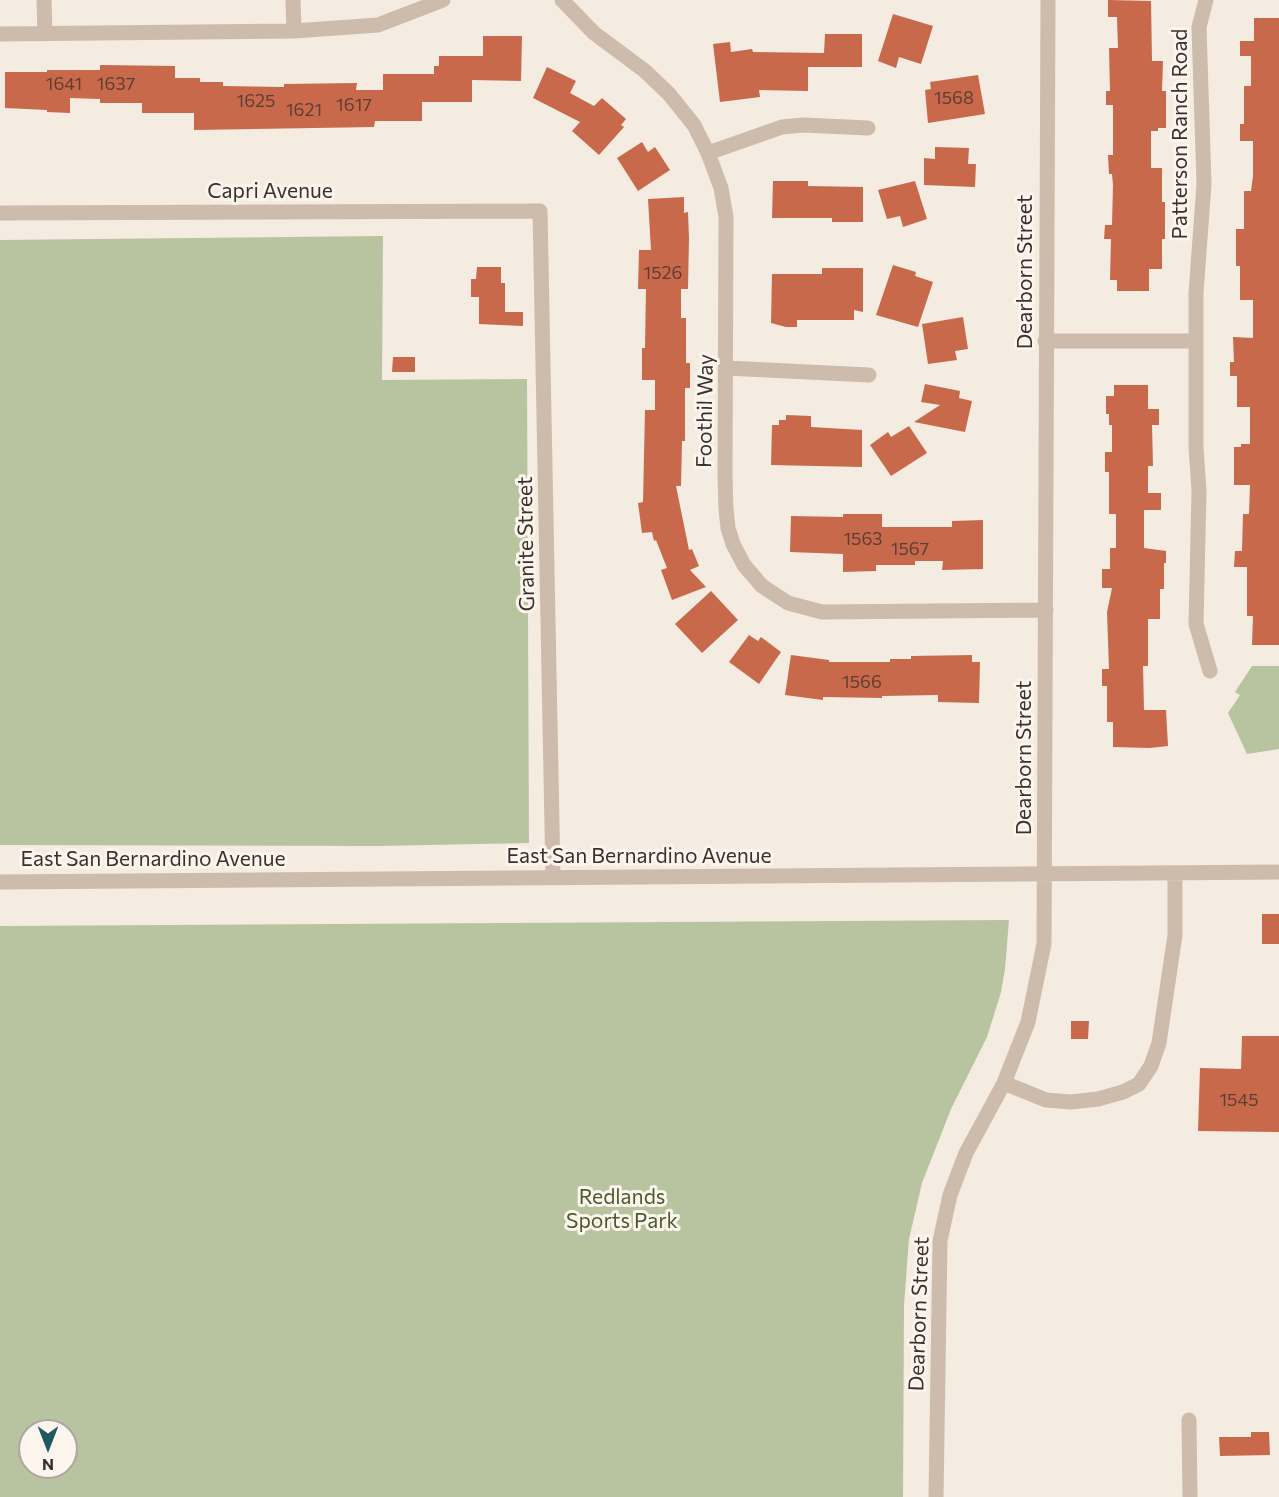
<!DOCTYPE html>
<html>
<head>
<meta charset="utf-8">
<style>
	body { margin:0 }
	#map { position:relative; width:1279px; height:1497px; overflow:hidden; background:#f4ebe1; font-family:Commissioner,sans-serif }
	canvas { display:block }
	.north { position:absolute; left:18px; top:1419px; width:60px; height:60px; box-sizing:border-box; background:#fbf5ee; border:2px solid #aea6a0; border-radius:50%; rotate:180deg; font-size:16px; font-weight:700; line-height:24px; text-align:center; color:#3b302b }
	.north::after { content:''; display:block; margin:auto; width:21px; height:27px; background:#1f5a5e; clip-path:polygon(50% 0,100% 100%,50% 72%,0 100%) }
</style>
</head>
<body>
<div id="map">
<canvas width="1279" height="1497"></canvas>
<div class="north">N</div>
</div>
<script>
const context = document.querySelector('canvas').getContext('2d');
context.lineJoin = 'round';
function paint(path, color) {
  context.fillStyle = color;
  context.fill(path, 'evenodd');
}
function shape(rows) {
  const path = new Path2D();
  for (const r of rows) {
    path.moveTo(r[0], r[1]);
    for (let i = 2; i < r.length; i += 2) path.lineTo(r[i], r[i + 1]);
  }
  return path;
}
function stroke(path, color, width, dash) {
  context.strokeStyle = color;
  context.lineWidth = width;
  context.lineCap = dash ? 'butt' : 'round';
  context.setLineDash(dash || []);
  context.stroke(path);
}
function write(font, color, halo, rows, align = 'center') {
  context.font = font + ' Commissioner,sans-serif';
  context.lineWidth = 6;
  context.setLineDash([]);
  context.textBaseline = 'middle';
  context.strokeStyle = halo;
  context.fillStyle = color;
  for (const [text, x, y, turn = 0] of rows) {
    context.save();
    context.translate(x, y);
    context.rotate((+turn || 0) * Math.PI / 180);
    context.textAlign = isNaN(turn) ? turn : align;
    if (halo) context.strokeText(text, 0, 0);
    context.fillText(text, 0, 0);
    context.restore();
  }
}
paint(shape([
	[383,236,382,380,527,379,529,843,378,846,0,845,0,240],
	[1252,666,1279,666,1279,749,1247,754,1228,713,1240,695,1235,692],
	[1009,920,1005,969,1001,992,987,1037,951,1109,922,1183,909,1239,904,1305,903,1497,0,1497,0,926],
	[30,1431,66,1431,66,1467,30,1467]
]), '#b8c4a0');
paint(shape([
	[1108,0,1151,1,1152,61,1163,61,1162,91,1166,91,1166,128,1158,128,1158,131,1151,131,1151,168,1162,168,1162,202,1165,202,1165,239,1162,239,1162,269,1149,269,1149,291,1117,291,1117,280,1110,280,1111,239,1104,239,1105,225,1112,225,1113,185,1112,174,1109,174,1108,155,1113,155,1113,105,1106,105,1106,91,1110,91,1109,48,1118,48,1117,17,1108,17],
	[893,14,933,26,921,64,899,57,896,68,878,61],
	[1254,18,1279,18,1279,645,1252,645,1253,616,1247,616,1247,567,1234,567,1235,551,1242,551,1243,514,1249,514,1250,485,1234,485,1234,447,1241,447,1241,444,1250,444,1250,407,1237,407,1237,376,1230,376,1230,362,1234,362,1233,337,1253,338,1253,300,1240,300,1240,266,1236,266,1236,229,1244,229,1244,191,1251,191,1253,176,1253,141,1240,141,1240,124,1244,124,1244,86,1251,86,1251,56,1240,56,1240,41,1254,41],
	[825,34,862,34,862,67,808,67,808,91,759,90,760,97,720,102,713,44,730,42,731,52,752,49,753,52,824,53],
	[483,36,522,36,521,81,472,80,472,102,422,102,422,121,375,121,374,127,194,130,194,113,142,113,142,103,100,103,100,99,70,98,70,113,47,112,47,110,5,108,5,72,47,72,47,70,100,70,100,65,175,66,175,78,200,78,200,82,223,82,223,86,284,87,284,84,357,83,356,90,383,90,383,74,434,74,434,66,439,66,439,56,483,56],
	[547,67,576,81,570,93,594,106,602,98,626,119,621,125,624,127,599,155,572,131,580,122,533,98],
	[978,75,985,114,928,123,925,90,931,89,930,82],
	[642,142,648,152,655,147,670,170,638,191,617,158],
	[935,147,969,148,968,164,976,164,975,187,924,185,924,158,935,159],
	[773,181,808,181,808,186,863,187,863,222,832,222,832,218,772,218],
	[915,181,927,219,903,227,900,216,887,219,878,190],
	[684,197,684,213,688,212,689,238,688,289,681,289,681,318,686,318,686,363,690,363,690,388,685,388,685,441,682,441,681,486,676,486,689,550,692,549,699,566,690,570,706,587,672,600,661,570,667,568,656,540,654,541,652,532,642,533,638,503,643,502,645,410,655,410,655,380,642,380,642,348,645,348,646,289,638,289,639,250,651,250,648,199],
	[893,265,916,272,915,276,933,282,918,327,876,315],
	[477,267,501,267,501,283,505,283,505,312,523,312,523,326,479,324,479,297,471,297,471,279,476,279],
	[822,268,863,268,863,312,854,310,854,320,797,320,797,327,786,327,771,323,772,274,822,274],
	[963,317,968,349,955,351,957,360,928,364,922,324],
	[393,357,415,357,415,372,392,372],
	[925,384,960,391,959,398,972,401,965,432,914,422,940,405,921,402],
	[1114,385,1148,385,1148,409,1159,409,1159,425,1152,425,1153,466,1148,466,1148,493,1161,493,1161,510,1144,510,1144,548,1166,551,1166,563,1164,563,1164,589,1160,589,1160,619,1148,619,1148,666,1143,666,1144,710,1166,710,1168,746,1150,748,1113,747,1113,722,1107,722,1107,686,1102,686,1102,669,1109,669,1107,612,1112,588,1102,588,1102,569,1110,569,1110,548,1116,548,1116,514,1109,514,1109,472,1105,472,1105,452,1112,452,1112,425,1109,425,1109,414,1106,414,1106,396,1114,396],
	[786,415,811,416,811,427,862,430,862,467,771,465,772,425,779,425,779,420,786,420],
	[909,426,927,453,891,476,870,445,888,432,891,437],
	[843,514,882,514,882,527,952,527,952,521,983,520,983,569,942,570,943,561,915,561,915,565,876,565,876,571,843,572,843,554,790,552,791,516,843,517],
	[711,591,738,620,702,653,675,624],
	[749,635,758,641,761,637,781,652,759,684,729,662],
	[791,655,829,660,829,662,890,662,890,659,911,659,911,656,972,655,972,662,980,662,979,703,938,702,938,695,882,696,882,698,823,697,823,700,785,695],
	[1262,914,1279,914,1279,944,1262,944],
	[1071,1021,1089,1021,1088,1039,1071,1039],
	[1242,1036,1279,1036,1279,1132,1198,1131,1200,1068,1241,1069],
	[1251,1432,1269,1432,1270,1455,1220,1456,1219,1437,1251,1437]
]), '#c8694b');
stroke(shape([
	[44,0,45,34],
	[293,0,294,31],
	[562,0,594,33,645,71,669,94,694,125,708,153,721,188,726,217,725,477,726,509,728,528,733,544,744,565,762,586,788,603,822,612,1046,610],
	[1206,0,1199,27,1204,184,1196,293,1196,447,1199,491,1196,624,1210,671],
	[0,34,294,31,378,25,443,0],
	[708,153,782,127,803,125,868,128],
	[0,213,540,211,553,877],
	[1045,341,1196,341],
	[726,368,869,375],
	[0,882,1279,872],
	[1004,1083,1046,1100,1071,1102,1098,1099,1123,1092,1139,1084,1151,1066,1159,1043,1175,935,1175,873],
	[1189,1420,1190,1497],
	[936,1497,940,1241,950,1195,966,1153,1004,1083,1028,1022,1044,944,1048,0]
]), '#cdbbac', 15);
write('18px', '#5e3e33', null, [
	["1641",64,84],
	["1637",116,84],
	["1568",954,98],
	["1625",256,101],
	["1617",354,105],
	["1621",304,110],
	["1526",663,273],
	["1563",863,539],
	["1567",910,549],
	["1566",862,682],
	["1545",1239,1100]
]);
write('21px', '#3b302b', '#fbf5ee', [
	["Patterson Ranch Road",1180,134,-90],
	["Capri Avenue",270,191],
	["Dearborn Street",1025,272,-90],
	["Foothil Way",705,411,-89],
	["Granite Street",526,544,-91],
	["Dearborn Street",1024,758,-90],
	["East San Bernardino Avenue",639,856],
	["East San Bernardino Avenue",153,859],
	["Dearborn Street",919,1314,-88]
]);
write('21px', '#4a5a2e', '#fbf5ee', [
	["Redlands",622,1197],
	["Sports Park",622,1221]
]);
</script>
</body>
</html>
